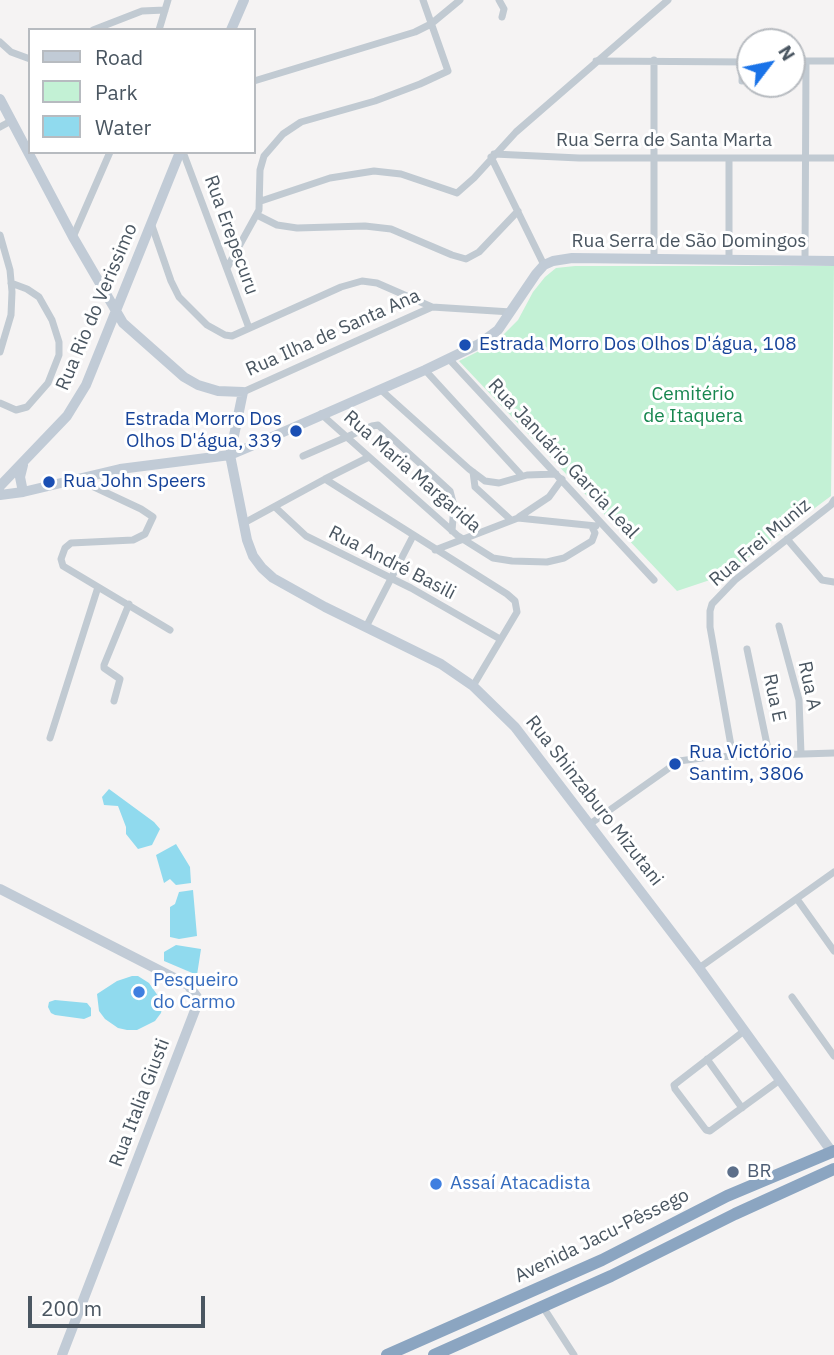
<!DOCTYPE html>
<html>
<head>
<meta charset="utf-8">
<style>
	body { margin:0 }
	#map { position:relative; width:834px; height:1355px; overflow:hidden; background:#f5f3f3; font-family:"IBM Plex Sans",sans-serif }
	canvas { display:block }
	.legend { position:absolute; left:28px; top:28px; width:228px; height:126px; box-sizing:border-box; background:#fff; border:2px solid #b7bbc0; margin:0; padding:9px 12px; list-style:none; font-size:21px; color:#4a5661 }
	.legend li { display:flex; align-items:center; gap:14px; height:35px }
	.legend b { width:35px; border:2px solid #b7bbc0 }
	.north { position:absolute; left:736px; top:28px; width:70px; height:70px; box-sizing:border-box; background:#fff; border:2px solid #b7bbc0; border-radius:50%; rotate:58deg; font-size:19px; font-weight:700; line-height:28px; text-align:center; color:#4a5661 }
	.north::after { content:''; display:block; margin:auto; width:24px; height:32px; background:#1a73e8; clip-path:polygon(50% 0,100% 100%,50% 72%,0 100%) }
	.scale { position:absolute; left:28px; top:1296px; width:177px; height:32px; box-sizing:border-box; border:4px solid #4a5661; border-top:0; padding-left:9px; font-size:21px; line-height:24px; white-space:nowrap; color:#4a5661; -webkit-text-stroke:5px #fff; paint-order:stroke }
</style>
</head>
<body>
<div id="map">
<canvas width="834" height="1355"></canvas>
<ul class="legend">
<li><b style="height:9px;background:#c1cbd6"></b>Road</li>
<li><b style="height:19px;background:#c3f1d5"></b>Park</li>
<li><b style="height:19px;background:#90daee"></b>Water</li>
</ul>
<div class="north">N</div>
<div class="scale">200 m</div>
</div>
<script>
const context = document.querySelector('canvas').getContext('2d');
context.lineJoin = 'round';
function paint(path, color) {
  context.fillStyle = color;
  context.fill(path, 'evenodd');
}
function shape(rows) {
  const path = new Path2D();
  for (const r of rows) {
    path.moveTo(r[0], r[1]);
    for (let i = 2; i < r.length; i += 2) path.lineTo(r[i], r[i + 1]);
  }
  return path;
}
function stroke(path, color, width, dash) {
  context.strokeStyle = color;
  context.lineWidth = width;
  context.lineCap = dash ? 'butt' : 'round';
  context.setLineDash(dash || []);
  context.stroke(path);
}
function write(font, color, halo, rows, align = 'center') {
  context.font = font + ' "IBM Plex Sans",sans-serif';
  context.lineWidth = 6;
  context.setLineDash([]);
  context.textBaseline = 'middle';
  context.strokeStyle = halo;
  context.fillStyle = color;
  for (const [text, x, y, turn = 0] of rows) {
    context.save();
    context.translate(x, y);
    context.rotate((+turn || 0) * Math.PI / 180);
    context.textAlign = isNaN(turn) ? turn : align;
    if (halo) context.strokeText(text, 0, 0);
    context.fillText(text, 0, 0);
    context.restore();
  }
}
paint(shape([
	[575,266,834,266,831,496,725,575,677,591,459,361,483,349,503,335,518,320,533,292,545,277,556,268]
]), '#c3f1d5');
paint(shape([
	[109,789,154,822,160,829,152,845,138,849,126,834,126,827,118,806,104,805,102,797],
	[176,844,190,867,191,883,176,885,170,879,164,883,156,855],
	[193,890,197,936,179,939,170,937,170,907,175,904,179,892],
	[176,945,201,949,197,975,164,961,164,952],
	[132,976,138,976,149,983,163,1003,161,1013,155,1021,137,1030,127,1030,118,1028,105,1019,99,1011,97,994,117,981],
	[55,1000,87,1003,91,1008,91,1016,84,1019,55,1015,51,1013,48,1007,49,1002]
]), '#90daee');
stroke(shape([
	[499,0,504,9,502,17],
	[93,30,142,11,165,10],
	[159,30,168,0],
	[0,42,11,52,30,59],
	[596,61,750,62],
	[792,61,834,61],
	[254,81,415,32,431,24,460,0],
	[742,81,743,62],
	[0,127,11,121],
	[183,152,249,328],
	[494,154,579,158,834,158],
	[491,157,544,265],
	[261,201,330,178,374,171,401,174,457,193,474,178,516,132,668,0],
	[257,215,277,225,297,228,365,226,391,229,452,255,466,259,479,252,518,211],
	[151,223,171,281,179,297,207,325,225,335,232,336,341,287,362,281,377,283,432,307],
	[0,235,10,270,12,292,11,315,0,352],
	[73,237,110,152],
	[654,259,654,60],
	[729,260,729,158],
	[805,260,806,61],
	[227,268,259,210,260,170,264,156,283,134,301,122,375,101,420,84,448,71,423,0],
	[449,359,654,580],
	[425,370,522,476],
	[381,390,469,469,485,481,499,483,527,475,556,474],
	[243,392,432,307,511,312],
	[0,403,16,410,27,407,48,383,59,355,59,342,52,320,39,297,27,289,11,283],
	[321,414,458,536,493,558,512,561,547,562,564,558,592,541,595,533,592,527],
	[303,456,372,426,378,425,450,491,454,506,452,531],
	[473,472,475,487,511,520],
	[77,479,141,509,153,517,145,534,133,540,71,543,65,548,61,559,63,566,170,630],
	[325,479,369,457],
	[275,507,306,536,411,588,500,639],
	[519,517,549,497,562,479],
	[244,523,325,479,507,594,515,601,517,612,473,686],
	[787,539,822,580,834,582],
	[435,550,518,518,596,526],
	[779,626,799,700,801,754],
	[366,627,413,536],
	[747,649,769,754],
	[114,701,120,679,104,668,104,665,129,604],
	[50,738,98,587],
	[733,757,710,627,710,611,712,604,735,580,831,505,834,500],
	[590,824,679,761,709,757,834,753],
	[797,899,834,951],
	[699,968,834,872],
	[792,997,834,1056],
	[744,1031,674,1085,675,1089,706,1130,710,1131,780,1080],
	[707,1059,742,1108],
	[543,1307,574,1355]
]), '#c1cad2', 7);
stroke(shape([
	[231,30,244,0],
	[0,99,73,237,123,323,184,377,198,385,218,391,243,392,230,455,247,540,253,556,262,568,273,578,325,607,441,664,473,686,515,727,699,968,832,1152],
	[23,465,20,477,23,492],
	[0,486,67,416,86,385,180,152],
	[0,495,23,492,120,469,230,455,249,447,425,370,479,344,498,330,536,274,544,265,553,261,572,258,834,261],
	[0,889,188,985,197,997,197,1005,62,1355]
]), '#c1cbd6', 10);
stroke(shape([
	[387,1355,602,1260,727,1196,834,1151],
	[434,1355,611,1276,735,1214,834,1169]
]), '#8ba5c1', 12);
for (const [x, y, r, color] of [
	[465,345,7,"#1a4fb4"],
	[296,431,7,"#1a4fb4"],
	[49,482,7,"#1a4fb4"],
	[675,764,7,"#1a4fb4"],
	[139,992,7,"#3f7fe0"],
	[733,1172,7,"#5c6f8a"],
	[436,1184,7,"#3f7fe0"]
]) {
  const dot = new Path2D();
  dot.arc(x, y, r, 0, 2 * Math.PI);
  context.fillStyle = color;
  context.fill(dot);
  stroke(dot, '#fff', 2.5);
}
write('19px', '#4a5661', '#fff', [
	["Rua Serra de Santa Marta",664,141],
	["Rua Erepecuru",231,235,70],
	["Rua Serra de São Domingos",689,242],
	["Rua Rio do Verissimo",97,307,-67],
	["Rua Ilha de Santa Ana",333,333,-24],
	["Rua Januário Garcia Leal",563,459,47],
	["Rua Maria Margarida",412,472,41],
	["Rua Frei Muniz",760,543,-40],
	["Rua André Basili",392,563,27],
	["Rua A",809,686,78],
	["Rua E",774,698,78],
	["Rua Shinzaburo Mizutani",594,801,52],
	["Rua Italia Giusti",140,1103,-69],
	["Avenida Jacu-Pêssego",602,1236,-26]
]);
write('19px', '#164399', '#fff', [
	["Estrada Morro Dos Olhos D'água, 108",479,345],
	["Estrada Morro Dos",282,420,"right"],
	["Olhos D'água, 339",282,442,"right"],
	["Rua John Speers",63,482],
	["Rua Victório",689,753],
	["Santim, 3806",689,775]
], 'left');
write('19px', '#17864f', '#fff', [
	["Cemitério",693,395],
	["de Itaquera",693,417]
]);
write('19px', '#366cbe', '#fff', [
	["Pesqueiro",153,981],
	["do Carmo",153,1003],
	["Assaí Atacadista",450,1184]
], 'left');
write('19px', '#4e5e75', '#fff', [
	["BR",747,1172]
], 'left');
</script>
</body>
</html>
